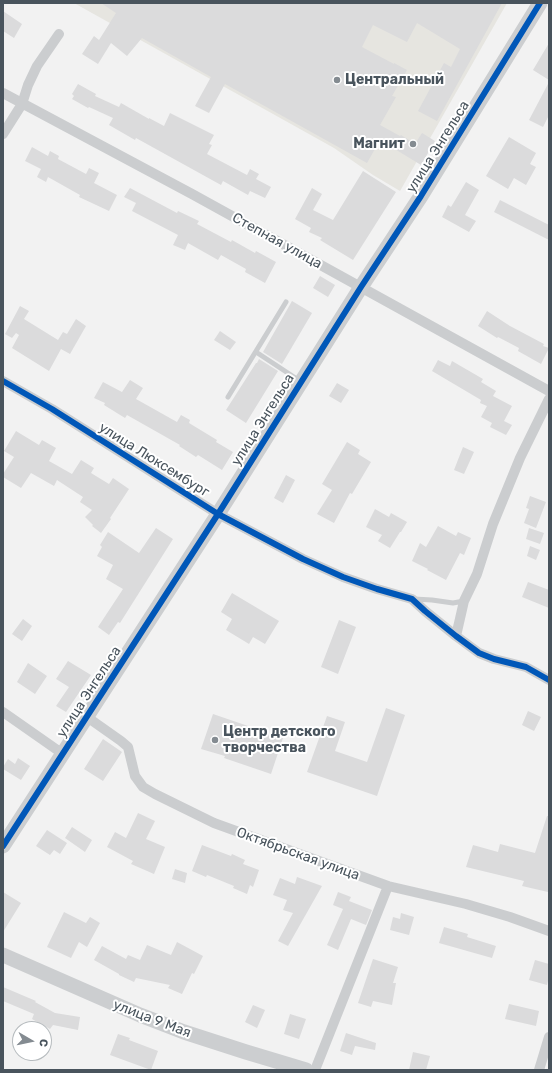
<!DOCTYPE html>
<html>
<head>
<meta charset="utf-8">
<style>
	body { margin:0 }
	#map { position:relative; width:552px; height:1073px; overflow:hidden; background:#f2f2f2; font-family:Rubik,sans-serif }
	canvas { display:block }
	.frame { position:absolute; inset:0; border:4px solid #49545d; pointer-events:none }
	.north { position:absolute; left:12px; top:1021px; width:40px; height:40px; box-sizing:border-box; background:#fff; border:1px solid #b6bbbe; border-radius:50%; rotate:99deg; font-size:11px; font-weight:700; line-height:16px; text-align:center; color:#49545d }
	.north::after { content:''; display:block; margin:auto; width:14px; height:18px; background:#848b91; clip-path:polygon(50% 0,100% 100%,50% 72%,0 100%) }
</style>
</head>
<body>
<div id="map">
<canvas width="552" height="1073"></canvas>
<div class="frame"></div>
<div class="north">С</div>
</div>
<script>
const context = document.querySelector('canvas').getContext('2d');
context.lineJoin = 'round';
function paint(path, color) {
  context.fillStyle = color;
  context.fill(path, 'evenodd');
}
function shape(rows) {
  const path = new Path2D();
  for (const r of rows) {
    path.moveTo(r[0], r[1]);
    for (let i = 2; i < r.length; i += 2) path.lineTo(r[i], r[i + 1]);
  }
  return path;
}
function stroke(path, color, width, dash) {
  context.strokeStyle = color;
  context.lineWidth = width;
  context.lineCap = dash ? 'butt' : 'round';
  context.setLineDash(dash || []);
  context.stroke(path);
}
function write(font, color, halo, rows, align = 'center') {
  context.font = font + ' Rubik,sans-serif';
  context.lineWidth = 4;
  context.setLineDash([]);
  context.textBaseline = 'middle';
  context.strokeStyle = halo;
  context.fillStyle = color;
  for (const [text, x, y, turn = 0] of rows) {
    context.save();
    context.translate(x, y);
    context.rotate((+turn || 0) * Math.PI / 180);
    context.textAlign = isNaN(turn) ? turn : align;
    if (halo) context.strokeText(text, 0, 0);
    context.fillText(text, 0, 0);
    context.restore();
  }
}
paint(shape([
	[74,3,507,3,400,191,373,175,334,148]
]), '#e6e5e0');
paint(shape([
	[101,3,502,3,437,121,418,111,444,63,451,67,460,49,417,23,407,42,373,25,362,47,394,64,394,63,407,70,392,96,396,97,380,125,400,136,401,135,415,144,422,133,435,141,421,165,380,140,367,163,225,84,209,113,195,106,211,77,142,38,127,56,111,43,98,64,82,54,94,36,99,40,116,13],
	[3,11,22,24,14,38,3,31],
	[549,43,549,80,533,70],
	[549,82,549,115,543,127,529,120],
	[78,84,96,94,95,96,119,107,121,103,149,119,149,118,164,126,170,113,214,135,209,144,212,145,207,154,247,175,250,169,259,174,256,179,271,187,265,198,250,191,248,195,223,181,221,185,136,138,135,140,109,125,113,118,89,107,88,108,72,99,74,96,72,94],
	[509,137,536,153,530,164,536,167,526,185,514,178,508,189,486,176],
	[32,147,48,156,50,151,59,156,58,159,86,174,89,168,99,173,94,183,117,195,109,211,79,197,80,195,48,177,46,182,37,177,41,169,25,161],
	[363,171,396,192,353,260,320,240,322,238,309,232,311,228,295,219,312,188,322,194,313,210,333,220],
	[466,182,479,190,465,215,476,221,469,232,442,217,448,205,451,207],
	[130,188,177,213,178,211,199,221,197,224,231,242,232,240,255,253,256,251,276,262,265,283,245,272,246,269,221,255,218,260,188,243,185,250,173,245,178,235,132,211,136,203,124,197],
	[500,200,549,225,549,240,494,212],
	[320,276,335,285,328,297,313,288],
	[292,301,312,313,282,364,263,352],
	[20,306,29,311,24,319,58,340,63,332,67,334,76,319,86,326,70,354,61,349,49,371,12,348,19,335,16,333,12,338,5,334],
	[487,311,510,326,544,344,543,346,549,348,541,364,518,351,519,348,498,337,497,338,478,326],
	[220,331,236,342,230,350,214,340],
	[259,359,278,371,246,423,226,410,256,363,257,363],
	[438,360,450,366,452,361,483,379,481,382,496,391,493,396,512,406,504,421,512,425,506,435,490,427,492,423,481,417,487,406,480,403,481,400,432,371],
	[130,380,143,388,136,399,177,422,181,415,190,420,189,423,217,440,216,442,233,452,222,470,198,455,196,457,179,446,180,445,127,415,125,418,104,405,105,403,94,398,103,382,122,392],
	[337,383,349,390,341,403,329,396],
	[16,431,39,445,42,440,56,448,49,461,72,474,81,460,94,468,91,473,109,484,113,478,129,489,110,518,111,519,101,533,92,526,93,525,85,517,92,510,80,502,83,497,57,480,54,486,31,473,21,488,3,477,3,474,14,457,4,451],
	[347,442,360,450,358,454,371,462,352,494,350,493,334,523,317,514,332,490,322,484],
	[463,447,474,452,464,474,454,470],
	[286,475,295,480,283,503,274,498],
	[530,496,546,502,536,528,524,523,529,509,526,508],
	[375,509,389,517,391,513,407,522,401,532,400,532,390,548,378,541,382,535,366,527],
	[438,526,456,536,458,532,471,538,464,555,460,553,446,580,427,570,428,569,412,561,420,543,426,547],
	[156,528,173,539,120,623,118,622,109,635,98,627,123,589,106,579,113,565,97,556,102,547,100,545,108,532,139,553],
	[529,528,544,533,540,544,526,539],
	[530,546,540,550,536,560,527,556],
	[528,582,549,590,549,608,522,597],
	[232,593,279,621,265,644,253,637,249,644,226,630,232,619,221,612],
	[23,619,32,626,22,641,12,634],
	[339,620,356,627,338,674,321,667],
	[68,661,91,675,66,712,56,706,69,687,56,679],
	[28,663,47,676,35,694,17,682],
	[386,708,405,715,377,796,307,772,327,716,345,722,335,751,367,762],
	[528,711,541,717,534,731,522,725],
	[213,714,283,738,271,774,224,758,225,756,201,749],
	[103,739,122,752,103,781,84,769],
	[18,758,30,766,21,780,3,769,3,767,8,759,15,764],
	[138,813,155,821,146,839,165,847,154,874,131,864,133,861,107,847,115,832,126,838],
	[547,816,549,816,549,887,548,892,522,886,524,881,466,867,473,845,498,852,500,844,535,853],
	[72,827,92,840,85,852,65,838],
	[47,830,67,843,60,854,54,850,50,855,36,846],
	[202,845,231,856,232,854,245,860,243,864,259,870,253,887,250,885,247,894,233,888,234,886,207,875,206,877,192,871],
	[175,869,187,873,185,883,172,879],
	[297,877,322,886,288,946,278,941,293,913,283,910,287,900,273,895,280,878,295,884],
	[3,892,21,903,3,932],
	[338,892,351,897,349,901,372,910,366,925,351,919,338,950,327,945,343,909,333,905],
	[64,912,86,923,90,917,100,923,87,947,79,942,71,958,47,947],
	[401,913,414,917,409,935,390,930,393,917,400,919],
	[444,927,468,934,467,937,496,946,492,958,439,943],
	[177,942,203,956,194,974,192,973,182,994,168,988,170,985,136,978,134,982,119,975,119,974,94,960,102,946,126,959,128,955,140,960,147,945,171,955],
	[373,959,398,967,393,983,396,983,392,1005,373,1001,371,1007,358,1003],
	[535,960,549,964,549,977,547,985,529,980],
	[3,987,36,1001,35,1002,55,1013,80,1017,78,1030,53,1025,50,1029,32,1019,34,1014,3,1001],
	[509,1004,539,1011,536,1026,505,1019],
	[253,1005,265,1010,257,1028,245,1022],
	[290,1014,306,1019,299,1039,284,1034],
	[346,1033,376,1043,375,1050,355,1046,352,1055,340,1051],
	[118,1034,130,1038,129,1040,158,1051,151,1070,110,1055],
	[413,1052,430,1056,426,1070,409,1070]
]), '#dbdbdc');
stroke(shape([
	[256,352,300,381],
	[228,397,286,302],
	[414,599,432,600,453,603,464,601]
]), '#cbcdcf', 5);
stroke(shape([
	[3,93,192,194,549,391],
	[3,134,22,104,28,85,37,66,59,34],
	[3,381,52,409,218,514,303,559,343,577,377,589,412,599,425,611,456,636,479,653,494,659,526,667,549,680],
	[456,636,464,601,477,574,493,524,520,458,549,399],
	[3,712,63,754],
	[87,717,121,741,128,747,135,776,143,787,155,794,214,823,388,886,466,904,510,917,549,931],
	[315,1070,388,886],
	[539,1070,549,1037]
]), '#cbcdcf', 10);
stroke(shape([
	[3,846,218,514,361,287,421,196,540,3],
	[3,955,140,1015,184,1032,246,1052,306,1070]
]), '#ccced0', 15);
stroke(shape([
	[3,381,52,409,218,514,303,559,343,577,377,589,412,599,425,611,456,636,479,653,494,659,526,667,549,680],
	[3,846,218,514,361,287,421,196,540,3]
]), '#0057b8', 6);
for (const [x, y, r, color] of [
	[337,80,4,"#848b91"],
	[413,144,4,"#848b91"],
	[215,740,4,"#848b91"]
]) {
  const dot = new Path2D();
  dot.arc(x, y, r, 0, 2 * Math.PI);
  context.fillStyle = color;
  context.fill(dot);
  stroke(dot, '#fff', 1.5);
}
write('bold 14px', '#49545d', '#fff', [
	["Центральный",345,80],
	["Магнит",405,144,"right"],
	["Центр детского",223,732],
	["творчества",223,748]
], 'left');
write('14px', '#49545d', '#fff', [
	["улица Энгельса",438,147,-58],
	["Степная улица",277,241,29],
	["улица Энгельса",263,420,-58],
	["улица Люксембург",154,460,32],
	["улица Энгельса",89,692,-57],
	["Октябрьская улица",298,854,20],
	["улица 9 Мая",152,1019,21]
]);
</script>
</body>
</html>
